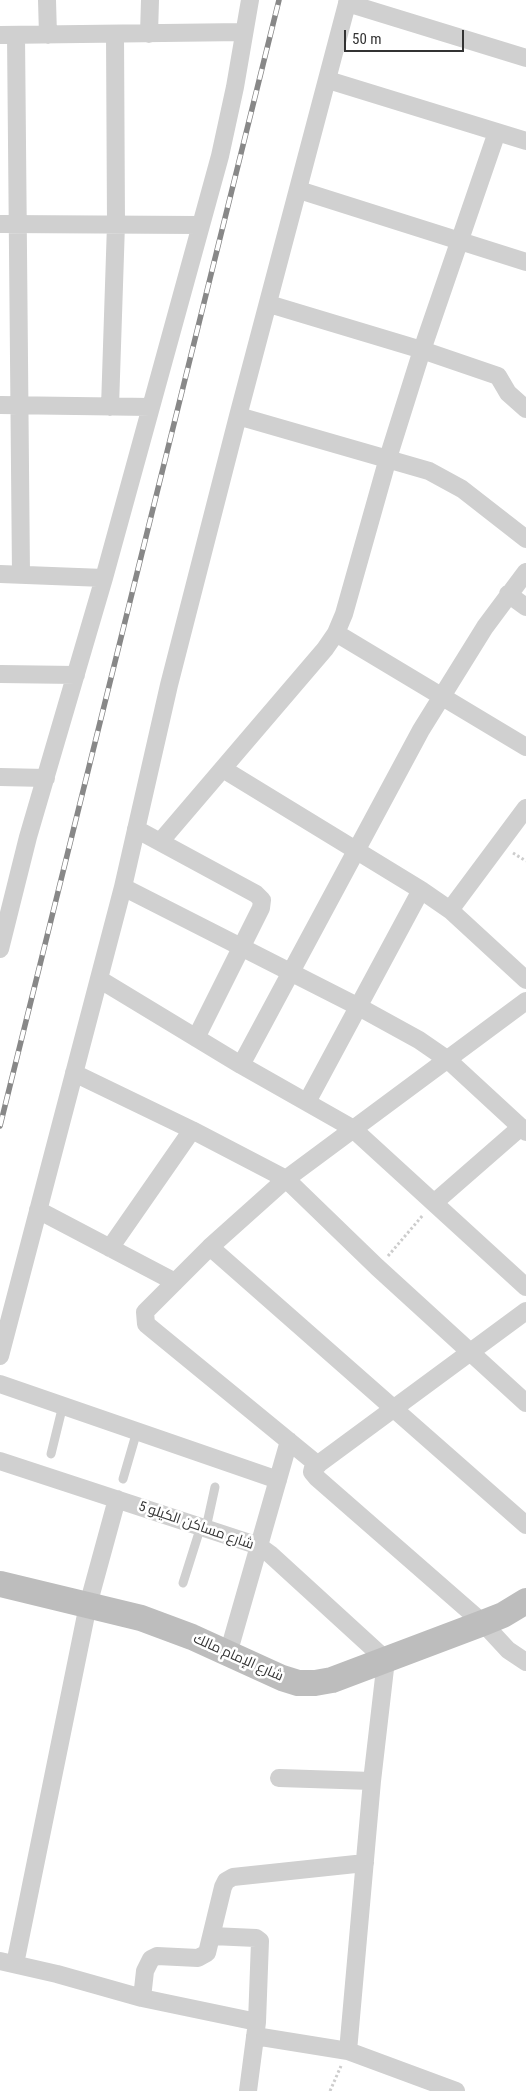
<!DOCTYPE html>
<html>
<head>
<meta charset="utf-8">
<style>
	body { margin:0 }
	#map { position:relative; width:526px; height:2091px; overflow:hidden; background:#fff; font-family:"Roboto Condensed",sans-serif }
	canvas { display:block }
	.scale { position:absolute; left:344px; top:30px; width:120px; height:22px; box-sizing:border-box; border:2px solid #333; border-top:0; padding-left:6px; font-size:15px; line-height:18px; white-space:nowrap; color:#333; -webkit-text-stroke:4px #fff; paint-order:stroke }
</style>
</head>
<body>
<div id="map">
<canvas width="526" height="2091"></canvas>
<div class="scale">50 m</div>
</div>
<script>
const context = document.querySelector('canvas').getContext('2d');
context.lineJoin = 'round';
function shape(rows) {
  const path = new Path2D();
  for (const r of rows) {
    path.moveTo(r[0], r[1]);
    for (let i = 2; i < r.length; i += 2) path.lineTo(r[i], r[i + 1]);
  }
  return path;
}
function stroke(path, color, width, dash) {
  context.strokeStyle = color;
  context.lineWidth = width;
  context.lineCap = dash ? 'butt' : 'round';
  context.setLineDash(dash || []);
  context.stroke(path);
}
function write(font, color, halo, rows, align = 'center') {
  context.font = font + ' "Roboto Condensed",Cairo,sans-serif';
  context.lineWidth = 5;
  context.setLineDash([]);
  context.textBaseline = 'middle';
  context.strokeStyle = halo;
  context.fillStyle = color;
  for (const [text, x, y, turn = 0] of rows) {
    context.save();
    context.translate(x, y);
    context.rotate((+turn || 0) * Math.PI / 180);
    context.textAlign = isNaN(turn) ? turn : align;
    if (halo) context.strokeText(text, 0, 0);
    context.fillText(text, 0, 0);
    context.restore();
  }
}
stroke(shape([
	[513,853,526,861],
	[388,1256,423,1215],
	[330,2091,341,2066]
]), '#cdcdcd', 3, [2.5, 2.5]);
stroke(shape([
	[51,1454,63,1405],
	[123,1479,137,1431],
	[206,1528,215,1487],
	[183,1583,201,1526]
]), '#d0d0d0', 9);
stroke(shape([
	[47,0,48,35],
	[347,3,526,58],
	[149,34,150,0],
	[0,35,244,32],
	[16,35,21,574],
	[328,80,526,141],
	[299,190,526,262],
	[0,224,200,225],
	[269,304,422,350,498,376,508,393,526,409],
	[0,405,151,407],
	[110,407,116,224,115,34],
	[238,416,429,471,462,489,526,539],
	[0,574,104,578],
	[508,594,526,607],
	[336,633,526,747],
	[0,674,76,675],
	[223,769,421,890,450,910,526,980],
	[0,777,46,778],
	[136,829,256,894,262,900,261,908,196,1038],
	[160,842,325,649,336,633,344,614,388,458,422,350,497,132],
	[123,887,359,1007,419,1040,448,1060,526,1132],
	[450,910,526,808],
	[0,949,28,837,104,578,220,156,235,87,250,0],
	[99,979,241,1065,352,1128,526,1287],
	[241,1065,421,730,485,627,526,572],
	[74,1073,192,1130,286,1179,377,1267,526,1403],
	[307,1102,421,890],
	[435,1202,521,1127],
	[38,1210,175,1282],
	[210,1247,526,1525],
	[110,1248,192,1130],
	[526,1311,313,1468,312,1472,317,1478,483,1623,508,1650,526,1662],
	[0,1356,123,887,169,685,238,416,348,0],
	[0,1384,278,1480],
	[0,1461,259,1546,270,1554,386,1660,372,1781,348,2051,456,2091],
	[318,1465,152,1329,146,1324,145,1312,210,1247,286,1179,526,1001],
	[228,1654,289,1441],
	[279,1778,372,1781],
	[212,1936,256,1938,260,1941,257,2022],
	[0,1961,57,1974,142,1998,257,2022,248,2091],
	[15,1964,88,1605,117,1499],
	[142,1998,145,1971,151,1959,157,1956,198,1958,207,1953,223,1887,226,1881,233,1877,365,1863],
	[255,2036,348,2051]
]), '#d0d0d0', 18);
stroke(shape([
	[0,1584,141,1618,192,1637,282,1678,298,1683,315,1683,332,1680,483,1623,503,1615,526,1601]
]), '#bdbdbd', 26);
const rail = shape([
	[0,1126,279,0]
]);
stroke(rail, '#888', 5.5);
stroke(rail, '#fff', 4, [11]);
write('14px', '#333', '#fff', [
	["شارع مساكن الكيلو 5",196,1526,19],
	["شارع الإمام مالك",238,1658,24]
]);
</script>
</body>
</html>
